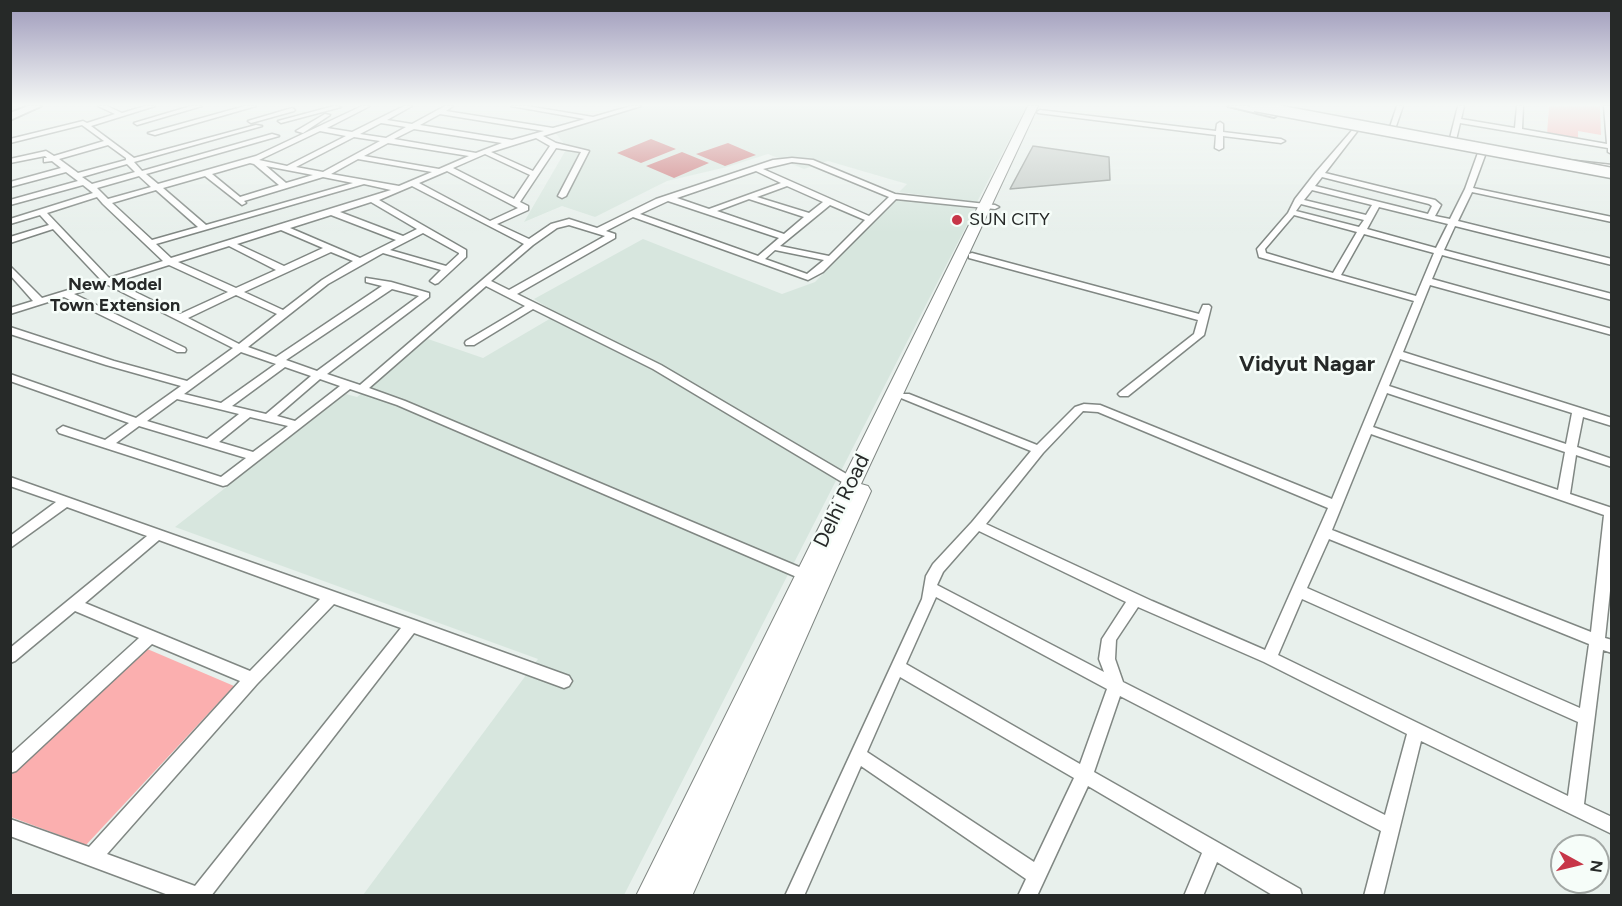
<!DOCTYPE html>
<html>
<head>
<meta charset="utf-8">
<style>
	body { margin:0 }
	#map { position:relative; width:1622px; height:906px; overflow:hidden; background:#e8f0ec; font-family:Figtree,sans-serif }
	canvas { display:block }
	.frame { position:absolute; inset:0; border:12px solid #262928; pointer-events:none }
	.north { position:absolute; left:1550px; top:834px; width:60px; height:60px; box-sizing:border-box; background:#f6fdf9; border:2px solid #a3a8a5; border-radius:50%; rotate:98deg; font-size:16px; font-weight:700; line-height:24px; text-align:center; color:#262928 }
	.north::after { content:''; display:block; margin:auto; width:21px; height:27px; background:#c73648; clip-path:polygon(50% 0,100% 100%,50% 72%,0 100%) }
</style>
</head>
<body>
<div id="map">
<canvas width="1622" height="906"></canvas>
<div class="frame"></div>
<div class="north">N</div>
</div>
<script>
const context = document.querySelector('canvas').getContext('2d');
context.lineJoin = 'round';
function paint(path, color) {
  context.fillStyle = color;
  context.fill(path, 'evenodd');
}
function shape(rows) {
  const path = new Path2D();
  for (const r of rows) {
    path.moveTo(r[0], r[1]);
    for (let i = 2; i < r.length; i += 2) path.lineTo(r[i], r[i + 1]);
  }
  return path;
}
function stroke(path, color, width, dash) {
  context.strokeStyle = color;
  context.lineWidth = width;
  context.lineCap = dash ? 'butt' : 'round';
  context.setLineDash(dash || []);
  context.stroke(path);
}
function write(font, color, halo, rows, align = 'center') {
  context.font = font + ' Figtree,sans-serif';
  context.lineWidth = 5;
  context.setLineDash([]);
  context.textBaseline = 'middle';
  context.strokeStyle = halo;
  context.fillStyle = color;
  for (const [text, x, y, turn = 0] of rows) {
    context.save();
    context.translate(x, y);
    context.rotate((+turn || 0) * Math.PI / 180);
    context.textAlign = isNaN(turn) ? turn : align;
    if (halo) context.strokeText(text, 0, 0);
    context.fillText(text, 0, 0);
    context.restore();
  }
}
paint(shape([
	[640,106,1027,106,977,202,899,192,907,184,828,161,804,169,768,154,727,167,667,181,595,217,562,206,524,222,567,148,554,131],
	[898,198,975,209,624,895,363,895,538,659,175,527,346,394,357,397,428,339,483,358,558,314,534,299,643,239,782,294,815,282]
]), '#d7e6de');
paint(shape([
	[1549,106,1600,106,1601,135,1578,131,1578,139,1547,134],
	[145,648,234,686,86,845,11,817,11,775]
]), '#fbafaf');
paint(shape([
	[651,139,676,149,641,163,617,153],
	[728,143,756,155,725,166,696,154],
	[682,152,709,163,674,178,646,166]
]), '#cc7174');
const building = shape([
	[1033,146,1109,157,1110,180,1010,189,1033,146]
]);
paint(building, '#c3cac6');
stroke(building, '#8d9490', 1.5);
const street = shape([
	[98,106,107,106,122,113,145,106,155,106,91,126,134,158,256,125,262,126,134,162,142,171,272,134,279,136,146,174,158,184,256,156,362,106,370,106,327,128,352,132,404,106,412,106,387,120,412,124,445,106,453,106,446,111,553,128,585,119,511,106,527,106,593,117,631,106,641,106,543,136,556,143,589,151,566,196,562,198,558,196,581,152,556,148,520,202,528,206,528,210,497,224,529,239,551,224,569,219,597,228,656,199,773,160,792,158,813,160,895,194,995,205,999,207,995,209,896,199,823,272,808,280,633,217,606,231,615,234,615,238,517,294,661,365,855,479,857,482,855,485,847,485,653,369,533,309,474,345,466,345,465,343,466,341,525,306,486,286,369,388,405,401,811,572,813,576,811,580,806,581,397,405,350,389,227,485,223,486,59,433,57,430,63,426,105,440,129,423,10,381,10,374,136,418,181,386,106,365,10,334,10,327,114,361,187,381,233,348,106,284,74,294,185,348,186,350,185,352,177,352,64,297,10,314,10,308,33,301,10,275,10,266,42,298,101,280,53,229,10,243,10,237,49,225,40,215,10,224,10,219,93,193,83,185,10,205,10,200,78,181,66,172,10,187,10,182,61,168,52,161,44,162,44,158,47,158,45,156,10,163,10,159,46,151,54,156,104,141,82,125,10,143,10,139,83,121,87,123,115,114,98,106],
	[440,114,544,131,512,140,420,125,440,114],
	[381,123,406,127,386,138,360,134,381,123],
	[414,129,502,143,476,153,394,139,414,129],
	[320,131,346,136,287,166,259,160,320,131],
	[354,137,380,141,323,172,296,167,354,137],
	[536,138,550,146,533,171,491,152,536,138],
	[388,143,469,156,439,169,364,156,388,143],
	[108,145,126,158,126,160,78,173,59,159,108,145],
	[485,154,530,175,514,199,453,168,485,154],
	[358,159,432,172,399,186,331,174,358,159],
	[792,162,809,164,889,197,869,216,763,169,792,162],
	[250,163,254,164,279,185,240,197,212,174,250,163],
	[127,164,135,172,92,184,82,177,127,164],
	[266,166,313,175,286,183,266,166],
	[447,171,518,208,490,221,419,183,447,171],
	[756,171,781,183,709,209,677,198,756,171],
	[139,176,151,187,108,199,97,188,139,176],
	[205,176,242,205,246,203,244,201,323,177,353,183,206,225,163,188,205,176],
	[364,184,391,190,171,258,156,244,364,184],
	[412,186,524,244,360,385,327,374,429,297,429,293,391,282,366,278,366,282,382,286,276,357,248,347,328,284,383,253,441,270,430,281,435,284,438,283,466,257,466,250,379,200,412,186],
	[787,186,823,202,809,213,757,197,787,186],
	[156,190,198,227,152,240,112,203,156,190],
	[97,197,103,204,163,261,109,278,47,213,97,197],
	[749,199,804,217,784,234,717,211,749,199],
	[668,201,779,238,758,256,640,214,668,201],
	[371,202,417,229,403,236,340,212,371,202],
	[830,205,865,220,829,256,780,246,830,205],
	[331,215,396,240,360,258,290,228,331,215],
	[569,225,605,236,509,290,491,281,533,245,557,228,569,225],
	[281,230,323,248,284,266,237,244,281,230],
	[423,233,459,253,459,254,446,266,390,250,423,233],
	[229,246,276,270,236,288,178,262,229,246],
	[775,250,824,260,807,274,765,259,775,250],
	[331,252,353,261,322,280,283,310,244,292,331,252],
	[169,265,228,292,180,314,115,282,169,265],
	[392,289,419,296,317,371,286,360,392,289],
	[236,295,277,314,239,344,188,318,236,295],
	[241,352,276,364,221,403,184,394,241,352],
	[285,367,311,376,266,414,232,406,285,367],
	[320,379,340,386,295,421,277,416,320,379],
	[177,399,223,410,239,414,207,439,147,421,177,399],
	[250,417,288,426,253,452,219,442,250,417],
	[139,426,246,458,221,477,116,443,139,426],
	[191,106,202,106,137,125,134,123,191,106],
	[245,106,256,106,155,135,148,133,245,106],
	[334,106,341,107,281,123,278,121,334,106],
	[1397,106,1403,106,1395,129,1389,130,1397,106],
	[1458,106,1464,106,1461,119,1515,128,1517,106,1523,106,1522,129,1607,144,1604,106,1610,106,1612,154,1608,152,1608,148,1460,123,1456,140,1449,142,1458,106],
	[292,108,295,110,294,111,251,123,248,121,292,108],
	[1040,110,1216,131,1217,124,1220,122,1223,124,1223,132,1281,139,1285,141,1281,143,1223,136,1223,148,1219,150,1215,148,1216,135,1038,113,1037,112,1040,110],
	[325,114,330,115,303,133,296,131,325,114],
	[1355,127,1359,129,1325,173,1435,200,1441,205,1435,216,1450,219,1465,189,1479,150,1483,148,1487,150,1473,188,1612,217,1612,222,1472,192,1458,221,1612,259,1612,265,1455,226,1444,250,1612,294,1612,300,1442,255,1432,279,1612,329,1612,335,1430,285,1403,352,1612,418,1612,426,1583,417,1577,447,1612,459,1612,467,1576,455,1570,494,1612,508,1612,572,1605,638,1612,640,1612,653,1603,650,1584,804,1612,817,1612,834,1421,741,1383,896,1364,896,1381,831,1120,696,1094,772,1300,889,1302,896,1274,896,1217,862,1203,896,1184,896,1202,853,1088,786,1037,896,1018,896,1026,879,861,766,804,896,785,896,922,599,926,576,933,564,972,522,1031,451,901,398,899,396,901,394,909,394,1037,445,1075,407,1084,404,1100,405,1332,499,1414,301,1259,257,1257,249,1288,213,1295,199,1316,172,1355,127],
	[1322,177,1429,204,1432,206,1428,214,1315,186,1322,177],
	[1312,190,1372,205,1366,215,1304,200,1312,190],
	[1301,204,1364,220,1359,227,1296,211,1301,204],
	[1379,207,1448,224,1436,248,1367,229,1379,207],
	[1294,215,1357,232,1333,273,1266,253,1265,249,1294,215],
	[1364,234,1434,253,1416,296,1341,275,1364,234],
	[1400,359,1572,413,1566,444,1389,386,1400,359],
	[1387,393,1565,452,1558,490,1373,427,1387,393],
	[1083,411,1098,412,1328,508,1265,650,1152,601,986,524,1043,453,1083,411],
	[1371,434,1604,515,1591,632,1332,530,1371,434],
	[979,531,1126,602,1102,639,1099,659,1104,672,937,585,943,572,979,531],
	[1329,539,1589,644,1580,708,1307,588,1329,539],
	[936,597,1107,689,1080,764,906,664,936,597],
	[1302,599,1578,722,1568,796,1278,655,1302,599],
	[1138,607,1264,662,1407,734,1385,815,1123,682,1115,659,1116,640,1138,607],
	[900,677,1074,778,1034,862,867,752,900,677],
	[1567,160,1612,165,1612,169,1570,164,1567,164,1567,160],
	[972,253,1199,314,1203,305,1209,305,1211,307,1204,335,1128,396,1120,396,1118,394,1120,392,1194,334,1198,320,969,258,969,254,972,253],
	[10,477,417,621,569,676,572,681,569,686,564,688,414,633,211,896,171,896,10,836,10,819,89,847,240,681,152,644,16,771,10,773,10,755,139,638,75,611,15,661,10,663,10,648,147,536,67,507,10,548,10,536,56,502,10,486,10,477],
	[159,540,320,599,250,671,85,603,159,540],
	[334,604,401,628,195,886,107,854,257,684,334,604]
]);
const secondary = shape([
	[28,106,41,106,10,120,10,113,28,106],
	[1228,106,1247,106,1279,114,1274,117,1228,106]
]);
const primary = shape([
	[1028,106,1038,106,861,484,868,486,871,491,692,896,636,896,1028,106]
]);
stroke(street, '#808783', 3);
stroke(secondary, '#808783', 4);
stroke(primary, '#808783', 2);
paint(street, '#fff');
paint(secondary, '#fff');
paint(primary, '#fff');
const secondaryBridge = shape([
	[1255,106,1612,173]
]);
stroke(secondaryBridge, '#808783', 13, []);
stroke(secondaryBridge, '#fff', 10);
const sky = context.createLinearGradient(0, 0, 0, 233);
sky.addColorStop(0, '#9d99ba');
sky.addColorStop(0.45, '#f5f8f6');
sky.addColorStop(1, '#f5f8f600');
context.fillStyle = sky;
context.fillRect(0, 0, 1622, 233);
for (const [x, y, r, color] of [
	[957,220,6,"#c73648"]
]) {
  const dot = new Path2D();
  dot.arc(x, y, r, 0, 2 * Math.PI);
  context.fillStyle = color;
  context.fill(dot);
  stroke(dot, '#f6fdf9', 2);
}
write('18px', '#262928', '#f6fdf9', [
	["SUN CITY",969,220]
], 'left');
write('bold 18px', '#262928', '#f6fdf9', [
	["New Model",115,285],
	["Town Extension",115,306]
]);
write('21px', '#262928', '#f6fdf9', [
	["Delhi Road",842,501,-64]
]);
write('bold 22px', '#262928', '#f6fdf9', [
	["Vidyut Nagar",1307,365]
]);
</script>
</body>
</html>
